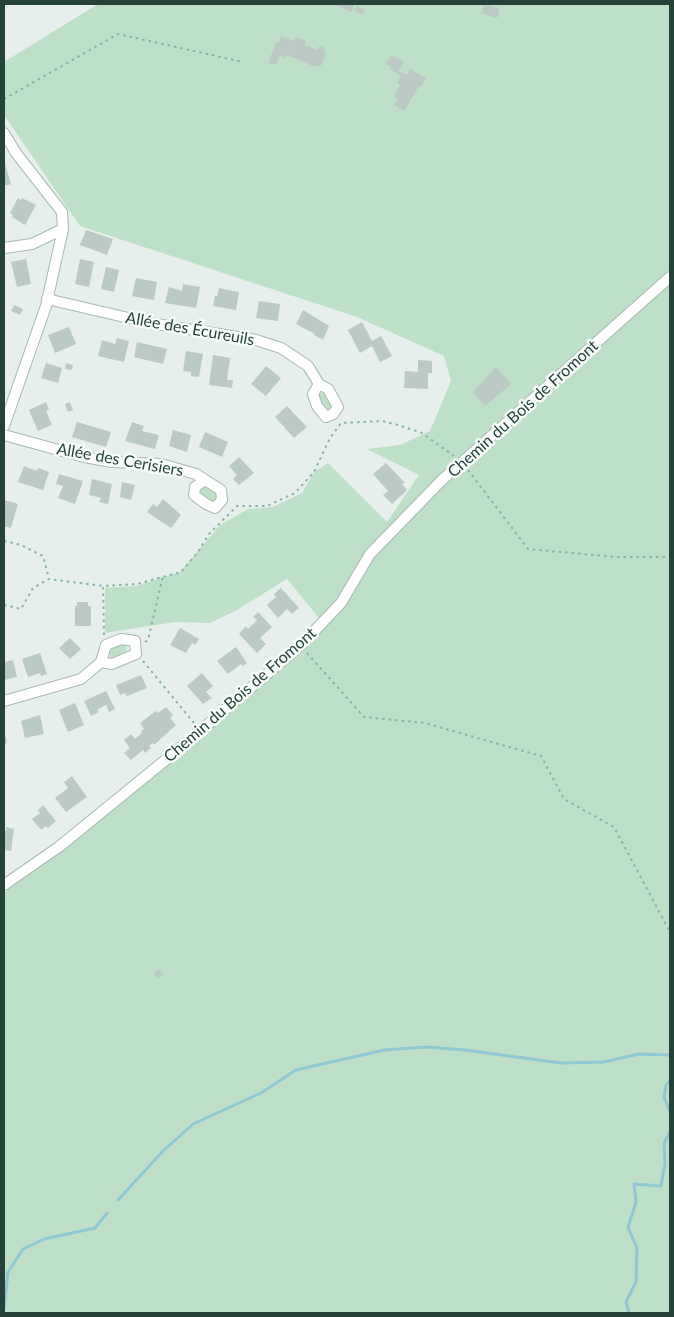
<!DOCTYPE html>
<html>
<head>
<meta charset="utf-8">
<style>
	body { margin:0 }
	#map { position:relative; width:674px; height:1317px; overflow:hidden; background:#e6efeb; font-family:Lato,sans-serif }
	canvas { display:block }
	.frame { position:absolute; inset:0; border:5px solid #24423a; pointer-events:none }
</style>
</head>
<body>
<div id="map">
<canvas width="674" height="1317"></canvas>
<div class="frame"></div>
</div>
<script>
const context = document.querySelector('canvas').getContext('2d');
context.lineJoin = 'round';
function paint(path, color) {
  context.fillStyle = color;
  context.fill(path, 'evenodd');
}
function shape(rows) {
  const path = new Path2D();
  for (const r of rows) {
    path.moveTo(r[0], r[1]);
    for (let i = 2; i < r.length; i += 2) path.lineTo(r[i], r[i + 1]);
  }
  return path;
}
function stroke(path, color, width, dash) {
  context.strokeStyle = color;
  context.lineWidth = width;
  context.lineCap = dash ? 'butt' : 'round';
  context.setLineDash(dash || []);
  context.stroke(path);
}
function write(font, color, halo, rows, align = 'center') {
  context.font = font + ' Lato,sans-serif';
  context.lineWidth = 5;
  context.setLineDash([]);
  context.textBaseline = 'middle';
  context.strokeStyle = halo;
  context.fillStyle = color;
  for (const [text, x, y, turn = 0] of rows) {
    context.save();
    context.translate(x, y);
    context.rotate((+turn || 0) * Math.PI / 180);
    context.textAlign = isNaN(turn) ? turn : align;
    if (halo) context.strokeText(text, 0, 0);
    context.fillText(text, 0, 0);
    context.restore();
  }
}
paint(shape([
	[98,4,670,4,670,1313,4,1313,4,893,242,703,323,623,287,579,237,610,210,623,175,622,105,633,105,588,136,586,180,572,220,525,248,509,273,507,302,493,314,472,328,463,387,522,419,475,367,449,400,445,430,431,451,381,444,356,357,317,80,226,4,115,4,62],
	[324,393,333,405,329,411,324,409,318,399,320,394],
	[203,487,207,487,217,495,216,501,210,501,202,496,200,491],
	[125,644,127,650,122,656,111,658,109,653,112,648,119,645]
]), '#bfe0c8');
stroke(shape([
	[670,1081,666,1085,664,1097,670,1112],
	[118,1200,163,1151,193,1124,261,1093,296,1070,384,1050,427,1047,465,1050,561,1063,604,1062,639,1054,670,1055],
	[4,1308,8,1272,23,1249,44,1239,95,1228,107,1213],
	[629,1313,626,1302,636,1282,637,1248,628,1227,636,1202,634,1184,661,1186,665,1163,664,1144,670,1131]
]), '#8ec9d4', 3);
paint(shape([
	[333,4,355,4,351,12],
	[484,4,500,9,497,18,481,13],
	[357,6,365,11,363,15,354,10],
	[281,36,293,41,296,37,305,40,305,45,318,50,319,46,325,48,323,52,326,53,321,66,313,66,287,55,286,58,280,55,276,65,268,63,276,42,279,43],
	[392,55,404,62,399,71,407,75,410,69,426,78,421,87,419,86,404,111,394,105,398,98,394,96,400,85,397,83,401,76,390,69,391,67,386,64],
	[4,160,11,184,4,186],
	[18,198,21,200,22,198,36,205,25,225,12,217,13,215,10,213],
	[86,230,113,239,107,255,80,245],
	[26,259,31,284,17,287,11,262],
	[80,259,94,262,89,287,75,284],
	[106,267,119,270,114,292,101,289],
	[136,278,157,282,154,300,132,296],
	[183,284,200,287,196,308,165,303,169,287,182,291],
	[219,288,239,292,236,310,213,306,215,296,217,296],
	[259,301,280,304,278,321,256,318],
	[14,305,23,309,20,315,11,311],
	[303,310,329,326,323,340,314,335,315,334,296,324],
	[362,322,372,341,381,336,392,356,380,362,372,346,360,353,348,330],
	[69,327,76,344,55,353,48,335],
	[117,338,129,341,124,362,98,356,102,340,115,344],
	[137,342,167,349,163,364,134,357],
	[186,351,203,354,199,377,191,376,191,372,183,371],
	[213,355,230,358,227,380,233,380,232,388,209,385],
	[418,360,432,361,432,373,428,373,428,389,404,388,405,371,418,372],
	[46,363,62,368,58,383,41,378],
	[66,363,73,365,72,370,65,369],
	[266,366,281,378,266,396,251,384],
	[496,367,511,384,485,406,473,392],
	[46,402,49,409,46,411,52,425,38,431,29,410],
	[70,402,73,410,68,412,65,404],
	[287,406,307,427,294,438,275,417],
	[77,422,111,432,106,447,72,437],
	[132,422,144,426,142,431,159,435,155,449,125,441],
	[173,430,191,435,187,452,169,446],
	[205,432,228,442,222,457,199,447],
	[239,457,254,473,239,485,233,479,237,475,229,466],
	[385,462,405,483,402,484,407,490,392,504,383,495,388,491,373,474,385,464],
	[24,466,37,471,38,468,49,472,43,490,18,482],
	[59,474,83,481,75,504,58,498,63,486,56,484],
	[92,479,112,484,108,504,99,502,101,498,89,495],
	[122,482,135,485,131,500,120,497],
	[163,499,181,515,171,528,147,512,153,504,157,507],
	[4,500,18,504,11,528,4,526],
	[281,588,299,608,292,614,287,609,278,618,267,605,276,597,274,594],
	[77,602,88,602,88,606,91,606,91,626,75,626,75,606,77,606],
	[258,612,272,627,260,638,266,644,257,653,239,634,246,626,248,629,257,620,253,617],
	[180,628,199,639,195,645,192,643,186,653,170,645],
	[70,638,81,649,70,659,59,648],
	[236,647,247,663,243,666,241,664,228,674,217,661],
	[40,653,47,674,41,676,40,673,28,677,22,659],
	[13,660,17,677,4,680,4,662],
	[202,673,213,686,206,692,212,698,203,704,187,686],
	[141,675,147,688,127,696,125,693,120,695,116,685],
	[106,691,115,709,109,712,106,705,97,710,99,712,91,716,84,701],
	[75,703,84,725,68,732,59,710],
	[166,707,173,715,170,718,176,725,154,745,153,743,149,746,151,748,145,753,143,750,131,760,124,753,130,748,124,740,131,734,135,739,142,733,141,731,144,729,140,723,156,711,158,713],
	[40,715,44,734,25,738,21,721],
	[4,730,7,743,4,744],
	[72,776,87,797,66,812,55,798,68,788,64,782],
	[43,805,56,821,48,828,46,826,41,830,32,819,40,813,38,810],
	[6,827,14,829,11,851,4,850,4,830,6,831],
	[160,969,163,975,157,978,154,972]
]), '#bbcac4');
const minor = shape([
	[4,133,16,153,62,212,63,229,46,306,4,426],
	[4,248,32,244,63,229],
	[47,299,150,323,256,340,281,348,308,366,319,384,328,389,338,407,333,414,326,417,317,406,313,394,319,384],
	[4,435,84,457,112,462,161,464,196,474,205,480,221,490,222,500,215,508,206,504,194,495,195,487,205,480],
	[121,639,135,641,136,654,112,664,101,662,106,645,121,639],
	[4,701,81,679,101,662],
	[4,885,60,846,179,749,301,645,341,603,370,554,442,480,670,277]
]);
stroke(minor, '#a8b8b2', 12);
stroke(shape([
	[4,99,118,34,243,62],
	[468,470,528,549,616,557,670,557],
	[4,541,21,545,43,556,49,579],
	[4,605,21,609,33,588,49,579,103,586],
	[104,635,103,586,137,584,181,572,198,552,209,534,237,506,267,506,295,493,314,472,330,438,341,423,382,421,398,425,422,433,454,456],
	[145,642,148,640,163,576],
	[307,653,364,717,425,723,541,756,564,799,614,827,670,932],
	[143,661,194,723]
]), '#86b3a5', 2, [2.5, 4]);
stroke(minor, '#fff', 10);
write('16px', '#24423a', '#f7fbf9', [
	["Allée des Écureuils",190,329,10],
	["Chemin du Bois de Fromont",523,409,-42],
	["Allée des Cerisiers",120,460,10],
	["Chemin du Bois de Fromont",240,695,-41]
]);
</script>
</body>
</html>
